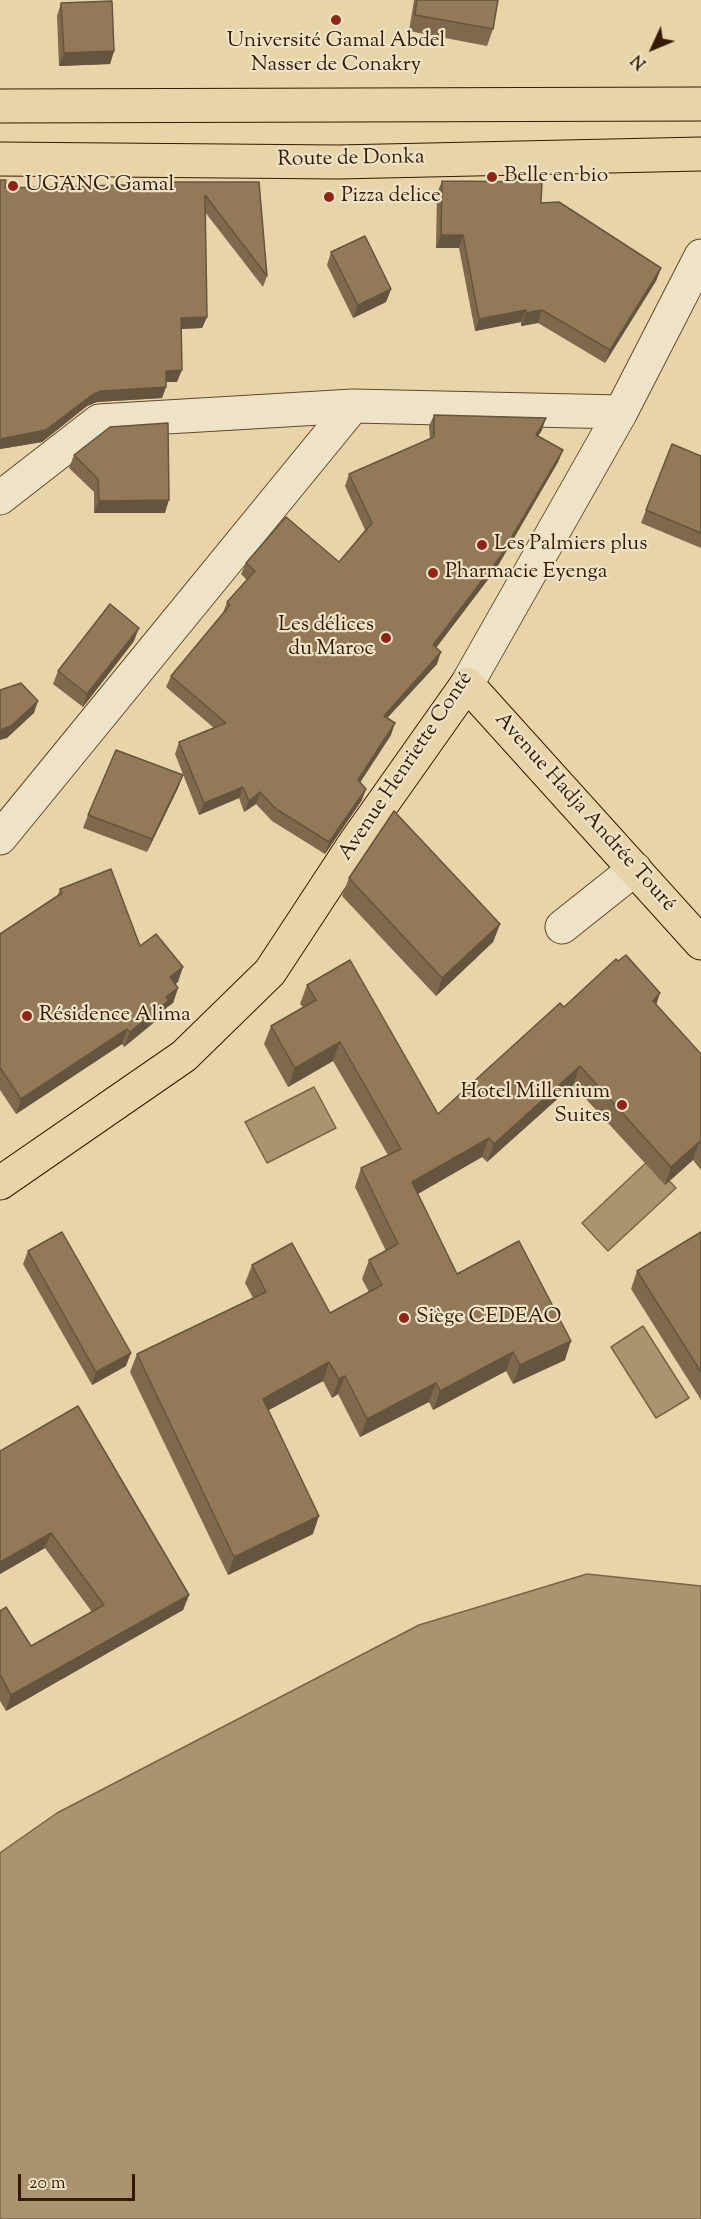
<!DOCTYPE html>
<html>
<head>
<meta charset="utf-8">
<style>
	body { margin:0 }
	#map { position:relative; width:701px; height:2219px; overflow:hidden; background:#e7d4a9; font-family:"Sorts Mill Goudy",serif }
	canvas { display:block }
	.north { position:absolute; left:623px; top:18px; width:60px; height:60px; -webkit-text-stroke:4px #efe3c7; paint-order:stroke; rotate:226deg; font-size:16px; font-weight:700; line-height:24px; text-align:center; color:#351900 }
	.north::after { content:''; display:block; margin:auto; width:21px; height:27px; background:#351900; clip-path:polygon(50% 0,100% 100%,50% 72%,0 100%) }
	.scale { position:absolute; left:18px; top:2174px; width:117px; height:27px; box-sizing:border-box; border:3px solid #351900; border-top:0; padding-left:8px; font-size:18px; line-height:21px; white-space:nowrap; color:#351900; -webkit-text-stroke:4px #efe3c7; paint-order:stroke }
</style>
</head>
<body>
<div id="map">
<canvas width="701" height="2219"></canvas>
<div class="north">N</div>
<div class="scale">20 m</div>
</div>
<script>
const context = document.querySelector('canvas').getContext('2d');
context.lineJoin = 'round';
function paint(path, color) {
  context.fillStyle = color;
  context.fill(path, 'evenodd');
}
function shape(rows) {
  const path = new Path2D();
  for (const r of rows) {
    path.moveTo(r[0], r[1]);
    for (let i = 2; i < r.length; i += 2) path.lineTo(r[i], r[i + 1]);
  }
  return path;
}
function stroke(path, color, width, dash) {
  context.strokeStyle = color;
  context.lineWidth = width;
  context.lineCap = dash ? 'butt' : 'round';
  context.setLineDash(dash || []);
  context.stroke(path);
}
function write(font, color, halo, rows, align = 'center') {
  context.font = font + ' "Sorts Mill Goudy",serif';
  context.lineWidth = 4.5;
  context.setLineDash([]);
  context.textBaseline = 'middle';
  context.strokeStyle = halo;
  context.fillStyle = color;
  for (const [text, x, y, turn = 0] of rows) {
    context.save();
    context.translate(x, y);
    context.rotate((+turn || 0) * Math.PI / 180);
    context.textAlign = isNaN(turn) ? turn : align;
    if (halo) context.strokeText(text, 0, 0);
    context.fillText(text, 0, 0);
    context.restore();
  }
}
const water = shape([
	[314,1087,336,1128,267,1163,245,1122,314,1087],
	[649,1160,676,1188,608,1251,582,1223,649,1160],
	[643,1326,689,1398,656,1418,611,1347,643,1326],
	[587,1574,701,1586,701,2219,0,2219,0,1853,57,1813,419,1625,587,1574]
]);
paint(water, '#aa9470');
stroke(water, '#7b6343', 1.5);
const minor = shape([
	[0,498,99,421,353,406],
	[467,684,621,412,701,256],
	[0,838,353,406,621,412],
	[562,927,635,869]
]);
const major = shape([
	[0,106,701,104],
	[0,159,338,162,701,154],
	[0,1183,184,1056,270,972,354,844,467,684,701,943]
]);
stroke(minor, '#62482a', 35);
stroke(major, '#351900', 35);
stroke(minor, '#efe3c7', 33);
stroke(major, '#e7d4a9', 33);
paint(shape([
	[414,0,498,0,493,29,487,46,409,31],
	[61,3,114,51,110,64,59,66,57,16],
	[0,180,5,188,164,184,165,182,259,182,267,276,263,287,205,212,207,317,202,328,181,329,177,382,166,382,166,387,162,398,97,402,87,406,42,442,0,449],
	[442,181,541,203,661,268,656,281,605,363,538,323,521,326,521,322,475,331,459,248,436,248,437,193],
	[331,252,391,289,386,302,353,318,327,265],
	[434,415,542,430,538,436,563,450,558,462,496,569,436,648,437,664,387,718,391,735,360,782,362,800,325,854,272,821,256,804,244,812,239,798,199,815,175,754,179,742,214,728,166,687,171,676,223,613,227,602,247,580,241,574,246,563,339,562,365,530,345,486,349,474,430,439,429,426],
	[74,455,165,513,94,513,94,492,69,468],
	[701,456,701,548,641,523,646,510],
	[134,641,83,707,53,684,58,671],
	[183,775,178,788,147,852,83,828,88,815],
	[349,878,500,924,493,942,436,996,342,896],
	[60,889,140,946,178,982,175,984,178,988,173,1003,166,1008,163,1015,124,1047,122,1044,16,1114,0,1090,0,934,57,897],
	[307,985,438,1114,564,1007,656,1005,701,1054,701,1170,693,1160,665,1185,573,1085,487,1162,482,1157,418,1194,457,1274,565,1360,513,1384,506,1371,433,1410,429,1402,360,1437,338,1394,332,1398,323,1381,268,1410,313,1534,228,1575,130,1372,137,1354,253,1298,245,1283,252,1265,330,1313,369,1292,362,1279,369,1260,386,1251,355,1187,361,1168,388,1155,333,1061,288,1087,264,1044,271,1026,303,1007,300,1004],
	[701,1232,701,1400,631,1289,637,1271],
	[28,1251,126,1366,92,1385,23,1264],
	[0,1451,189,1595,183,1610,6,1711,0,1701,0,1611,31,1646,92,1612,45,1548,0,1574]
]), '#7e694c');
paint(shape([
	[114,51,110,64,59,66,64,53],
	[441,235,463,235,459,248,436,248],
	[661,268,656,281,605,363,610,350],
	[391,289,386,302,353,318,358,305],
	[526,310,521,322,475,331,479,319],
	[542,310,538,323,521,326,526,313],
	[207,317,202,328,177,329,181,318],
	[182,370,177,382,162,382,166,371],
	[166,387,162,398,97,402,87,406,42,442,0,449,0,439,101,391],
	[546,418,542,430,532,446,536,435],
	[563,450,558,462,496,569,429,657,433,645],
	[169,500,165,513,94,513,99,501],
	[139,628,134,641,83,707,87,694],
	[441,652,437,664,379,727,384,716],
	[38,701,34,713,7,738,0,740,0,730],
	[395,723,391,735,354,792,358,780],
	[183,775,178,788,147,852,152,839],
	[243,787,239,798,199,815,204,803],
	[366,789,362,800,325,854,329,842],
	[260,792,256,804,244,812,249,801],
	[500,924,493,942,436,996,442,978],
	[183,967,178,982,165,993,170,977],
	[178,988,173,1003,166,1008,163,1015,124,1047,130,1032,166,997],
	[660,993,654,1012,653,1001],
	[127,1029,122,1044,16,1114,21,1099],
	[340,1042,333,1061,288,1087,295,1068],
	[580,1066,573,1085,487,1162,494,1144],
	[489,1138,482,1157,405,1201,412,1182],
	[699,1142,693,1160,665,1185,671,1167],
	[571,1341,565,1360,513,1384,520,1365],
	[513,1352,506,1371,433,1410,440,1391],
	[131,1353,126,1366,92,1385,96,1372],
	[329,1362,323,1381,256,1417,263,1399],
	[345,1376,338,1394,332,1398,339,1379],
	[436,1383,429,1402,360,1437,367,1419],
	[319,1516,313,1534,228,1575,234,1557],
	[51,1533,45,1548,0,1574,0,1562],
	[189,1595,183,1610,6,1711,11,1695]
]), '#66553e');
const building = shape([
	[417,0,498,0,493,29,415,15,417,0],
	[112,1,114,51,64,53,61,3,112,1],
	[0,180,6,180,5,188,165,184,165,182,259,182,267,276,205,195,207,317,181,318,182,370,166,371,166,387,101,391,92,395,46,430,0,439,0,180],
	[442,181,542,182,541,203,559,202,661,268,610,350,542,310,526,313,526,310,479,319,463,235,441,235,442,181],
	[365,236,391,289,358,305,331,252,365,236],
	[434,415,546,418,536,435,563,450,500,557,433,645,441,652,384,716,395,723,358,780,366,789,329,842,276,809,260,792,249,801,243,787,204,803,179,742,226,723,171,676,230,605,227,602,255,571,246,563,286,517,339,562,372,523,349,474,434,437,434,415],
	[168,423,169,500,99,501,98,479,74,455,110,427,168,423],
	[672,444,701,456,701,533,646,510,672,444],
	[110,604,139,628,87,694,58,671,110,604],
	[21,683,38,701,11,726,0,730,0,690,21,683],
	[116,750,183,775,152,839,88,815,116,750],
	[394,811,500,924,442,978,349,878,394,811],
	[111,869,140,946,156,934,183,967,170,977,178,988,166,997,169,1000,130,1032,127,1029,21,1099,1,1069,0,1070,0,934,62,893,60,889,111,869],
	[626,955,660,993,653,1001,701,1054,701,1143,699,1142,671,1167,580,1066,494,1144,489,1138,412,1182,457,1274,519,1241,571,1341,520,1365,513,1352,440,1391,436,1383,367,1419,345,1376,339,1379,329,1362,263,1399,319,1516,234,1557,137,1354,266,1292,252,1265,292,1243,330,1313,382,1285,369,1260,398,1244,361,1168,401,1149,340,1042,295,1068,271,1026,316,1000,307,985,350,960,438,1114,560,1003,564,1007,616,959,618,961,626,955],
	[62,1232,131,1353,96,1372,28,1251,62,1232],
	[701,1232,701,1372,637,1271,701,1232],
	[78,1406,189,1595,11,1695,1,1676,0,1677,0,1611,6,1607,31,1646,104,1605,51,1533,0,1562,0,1451,78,1406]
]);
paint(building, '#927a58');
stroke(building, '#66553e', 1.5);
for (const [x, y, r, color] of [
	[336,20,6,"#8f2418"],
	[492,177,6,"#8f2418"],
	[13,186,6,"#8f2418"],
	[329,197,6,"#8f2418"],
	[482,545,6,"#8f2418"],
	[433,573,6,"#8f2418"],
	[386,638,6,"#8f2418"],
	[27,1016,6,"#8f2418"],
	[622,1105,6,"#8f2418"],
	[404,1318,6,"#8f2418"]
]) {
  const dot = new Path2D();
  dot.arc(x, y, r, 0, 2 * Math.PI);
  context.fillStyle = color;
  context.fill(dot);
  stroke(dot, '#efe3c7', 2);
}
write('21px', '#351900', '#efe3c7', [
	["Université Gamal Abdel",336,42,"center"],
	["Nasser de Conakry",336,66,"center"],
	["Belle en bio",504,177],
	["UGANC Gamal",25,186],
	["Pizza delice",341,197],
	["Les Palmiers plus",494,545],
	["Pharmacie Eyenga",445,573],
	["Les délices",374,626,"right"],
	["du Maroc",374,650,"right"],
	["Résidence Alima",39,1016],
	["Hotel Millenium",610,1093,"right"],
	["Suites",610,1117,"right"],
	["Siège CEDEAO",416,1318]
], 'left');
write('21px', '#351900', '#efe3c7', [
	["Route de Donka",351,160,-1],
	["Avenue Henriette Conté",407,767,-56],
	["Avenue Hadja Andrée Touré",584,813,48]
]);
</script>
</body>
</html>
